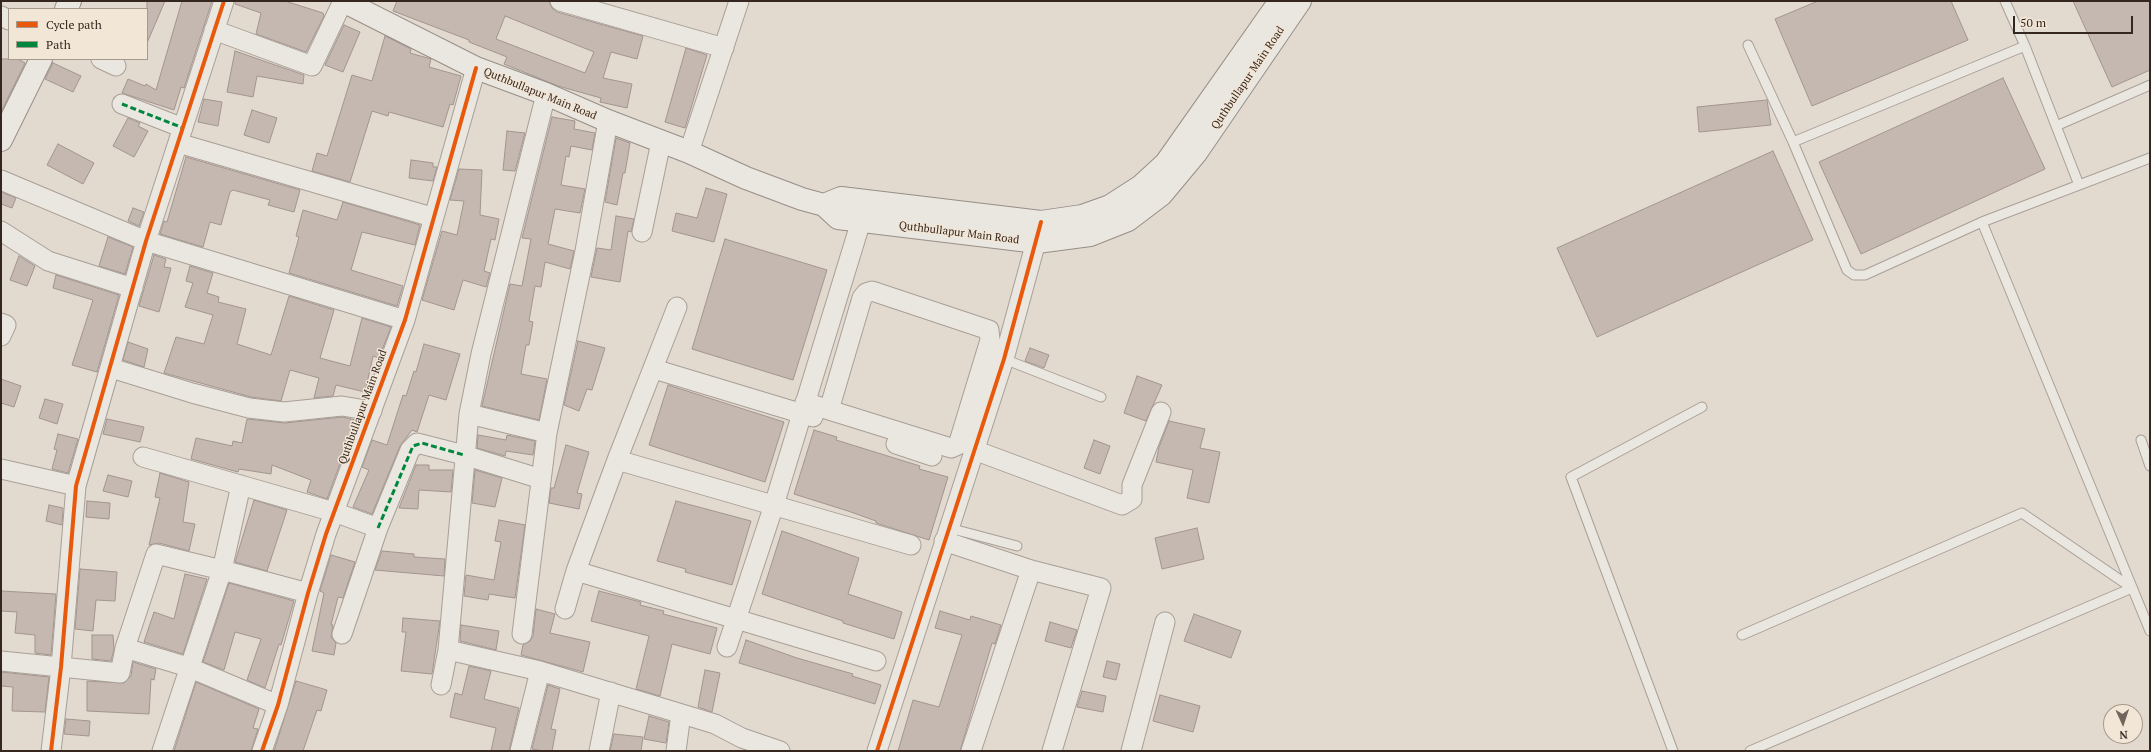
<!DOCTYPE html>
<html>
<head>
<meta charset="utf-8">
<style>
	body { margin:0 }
	#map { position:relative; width:2151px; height:752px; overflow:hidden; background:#e2d9cf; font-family:"PT Serif",serif }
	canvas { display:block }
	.frame { position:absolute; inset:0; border:2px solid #352720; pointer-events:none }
	.legend { position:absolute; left:8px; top:8px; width:140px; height:52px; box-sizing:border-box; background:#f2e6d6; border:1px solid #a69a8d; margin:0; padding:5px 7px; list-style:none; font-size:12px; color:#352720 }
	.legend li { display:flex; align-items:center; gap:8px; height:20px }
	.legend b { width:20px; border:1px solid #a69a8d }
	.north { position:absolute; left:2103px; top:704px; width:40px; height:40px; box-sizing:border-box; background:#f2e6d6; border:1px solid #a69a8d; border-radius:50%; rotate:177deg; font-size:11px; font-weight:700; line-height:16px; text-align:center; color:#352720 }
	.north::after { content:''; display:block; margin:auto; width:14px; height:18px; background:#72655d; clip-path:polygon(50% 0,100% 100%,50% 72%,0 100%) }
	.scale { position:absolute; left:2013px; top:16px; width:120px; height:18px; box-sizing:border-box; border:2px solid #352720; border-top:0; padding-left:5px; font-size:12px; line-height:14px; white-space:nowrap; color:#352720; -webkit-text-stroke:3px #f2e6d6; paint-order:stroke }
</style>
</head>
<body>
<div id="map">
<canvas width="2151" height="752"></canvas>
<div class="frame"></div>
<ul class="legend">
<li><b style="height:5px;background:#e8590c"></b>Cycle path</li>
<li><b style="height:5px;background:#00873e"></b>Path</li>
</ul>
<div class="north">N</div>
<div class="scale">50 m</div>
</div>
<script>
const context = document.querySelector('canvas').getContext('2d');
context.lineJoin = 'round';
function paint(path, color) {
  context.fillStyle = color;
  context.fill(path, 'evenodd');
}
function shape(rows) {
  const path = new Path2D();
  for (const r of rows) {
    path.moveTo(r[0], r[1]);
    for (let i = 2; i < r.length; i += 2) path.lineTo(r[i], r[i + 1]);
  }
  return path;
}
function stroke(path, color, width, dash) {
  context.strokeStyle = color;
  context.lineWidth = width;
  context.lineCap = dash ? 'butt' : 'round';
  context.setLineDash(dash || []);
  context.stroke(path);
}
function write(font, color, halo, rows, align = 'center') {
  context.font = font + ' "PT Serif",serif';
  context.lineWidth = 3;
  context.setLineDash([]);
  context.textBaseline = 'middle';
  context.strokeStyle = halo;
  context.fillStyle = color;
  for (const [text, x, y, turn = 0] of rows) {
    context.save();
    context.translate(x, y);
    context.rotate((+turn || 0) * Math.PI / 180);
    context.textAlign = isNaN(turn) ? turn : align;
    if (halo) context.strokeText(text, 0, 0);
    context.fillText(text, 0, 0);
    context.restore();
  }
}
const building = shape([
	[147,1,165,1,147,43,147,1],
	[182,1,212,1,184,88,181,87,174,110,122,93,128,79,145,86,146,84,156,90,182,1],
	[235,1,285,1,323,13,324,16,306,52,256,34,261,13,235,4,235,1],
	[397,1,549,1,552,8,557,12,643,36,637,59,611,52,603,78,632,84,627,108,600,102,601,98,558,86,504,64,507,57,469,42,469,40,393,11,397,1],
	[505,16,594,52,585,73,496,39,505,16],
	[1818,1,1951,1,1968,40,1812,106,1775,19,1818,1],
	[2073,1,2150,1,2150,70,2112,87,2073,1],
	[344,25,360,32,343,72,325,65,344,25],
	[385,36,411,49,410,53,431,59,429,67,461,76,453,105,450,104,443,127,389,112,388,116,372,111,350,182,312,171,317,153,327,156,352,75,372,81,385,36],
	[686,48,707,55,685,128,665,122,686,48],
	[235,51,304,75,303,84,257,76,253,97,227,92,235,51],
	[1,59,18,59,25,63,1,112,1,59],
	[53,63,81,76,73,92,45,79,53,63],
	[2003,78,2045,169,1861,254,1819,162,2003,78],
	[204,99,222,102,218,126,198,122,204,99],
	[1767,100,1771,125,1699,132,1697,107,1767,100],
	[252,110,277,118,269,143,244,135,252,110],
	[552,117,575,121,574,129,595,133,592,150,571,146,569,157,566,156,561,185,585,189,580,213,555,209,548,244,574,251,570,269,545,262,541,287,535,286,529,321,533,322,529,345,526,345,521,374,547,379,539,420,482,406,510,284,522,286,531,239,522,238,552,117],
	[128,118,140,123,138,126,148,131,134,157,113,146,128,118],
	[507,131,525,133,515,171,503,170,507,131],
	[616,138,630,143,625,173,623,173,617,205,605,202,616,138],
	[58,144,94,163,83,184,47,165,58,144],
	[1773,151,1813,240,1597,337,1557,248,1773,151],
	[186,157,300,190,294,212,268,205,270,200,233,190,230,192,221,225,210,222,203,247,160,234,164,221,167,222,186,157],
	[411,160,433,163,433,167,437,167,433,181,409,178,411,160],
	[459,169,482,170,480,215,499,219,495,240,491,239,484,271,490,273,486,287,463,280,454,310,422,300,442,231,457,235,464,201,450,200,459,169],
	[706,188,727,194,714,242,672,231,676,213,697,218,706,188],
	[1,192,16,198,12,208,1,204,1,192],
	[343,202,420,225,415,245,362,232,351,270,403,286,397,306,289,273,299,237,296,236,303,210,337,220,343,202],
	[133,208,144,212,139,226,128,221,133,208],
	[616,216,634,219,631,232,628,231,620,282,591,277,597,248,611,250,616,216],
	[108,237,133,247,125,274,99,266,108,237],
	[725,239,827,270,793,380,692,349,725,239],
	[154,255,166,259,164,267,171,268,159,312,139,306,154,255],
	[19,256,35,266,27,286,10,280,19,256],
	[190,266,213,273,207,293,219,297,218,302,246,309,237,344,271,355,289,296,334,310,320,358,350,366,362,318,391,327,379,358,373,356,365,392,336,385,333,396,314,398,319,378,290,370,281,401,251,397,164,373,176,337,204,344,213,315,185,307,193,283,186,281,190,266],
	[56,275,119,295,97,372,72,365,93,300,53,288,56,275],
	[578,341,605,348,592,390,587,389,579,411,564,405,578,341],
	[128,342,148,349,144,367,123,360,128,342],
	[424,344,460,354,446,400,429,395,417,432,412,430,400,446,372,514,353,507,369,470,362,467,372,440,387,445,403,395,406,396,414,371,416,372,424,344],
	[1030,348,1049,355,1044,368,1025,361,1030,348],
	[1137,376,1162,385,1146,421,1124,413,1137,376],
	[1,379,21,386,14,407,1,403,1,379],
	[668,385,784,422,765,482,649,445,668,385],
	[45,399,63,404,57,424,39,418,45,399],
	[342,417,356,420,327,499,307,492,311,480,272,465,271,474,239,469,238,472,191,459,196,438,232,446,233,441,242,443,247,419,285,423,342,417],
	[107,419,144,427,140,442,103,434,107,419],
	[1169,421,1205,429,1200,448,1220,452,1209,503,1187,498,1193,470,1156,462,1159,447,1169,421],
	[814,430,837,437,836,440,920,466,919,469,948,477,929,540,876,523,876,521,848,511,794,494,814,430],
	[58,434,78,439,68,473,52,469,57,450,54,449,58,434],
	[478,435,506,440,507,435,535,441,533,455,506,451,505,456,477,448,478,435],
	[1094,440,1110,446,1100,474,1084,468,1094,440],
	[566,445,589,452,577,493,582,494,579,509,549,503,551,488,554,488,566,445],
	[416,465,429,465,429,470,453,470,451,492,419,490,418,509,399,508,416,465],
	[475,470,502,478,495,507,472,503,475,470],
	[160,473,189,482,183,522,195,524,189,551,159,543,149,545,160,498,155,497,160,473],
	[108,475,132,481,128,497,103,491,108,475],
	[254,500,287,510,267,571,235,562,254,500],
	[87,501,110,503,109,519,86,517,87,501],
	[676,501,751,521,732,585,685,572,686,569,657,561,676,501],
	[49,505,63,508,62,525,46,521,49,505],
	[499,520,525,525,515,598,489,594,488,600,464,596,466,575,494,580,501,542,495,541,499,520],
	[1197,528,1204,559,1162,569,1155,538,1197,528],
	[782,531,859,558,848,594,902,612,894,639,843,623,843,621,762,594,782,531],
	[382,551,414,554,414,557,445,559,444,576,375,570,382,551],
	[331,555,355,562,343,598,338,597,331,625,333,625,331,637,336,643,334,655,312,651,324,593,320,591,331,555],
	[80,569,117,572,115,601,96,600,93,631,75,629,80,569],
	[185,574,207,579,183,654,144,642,154,612,174,619,185,574],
	[229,583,294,601,281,645,279,644,265,688,247,680,261,639,235,632,224,670,203,662,229,583],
	[1,591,56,594,51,655,35,653,35,635,15,633,17,612,1,611,1,591],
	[599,591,641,602,640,605,664,611,663,614,717,628,710,654,672,644,660,696,636,689,649,636,591,621,599,591],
	[536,609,555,614,550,633,590,642,583,672,521,655,523,645,530,641,533,636,536,609],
	[940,611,970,620,971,616,1001,625,995,644,992,643,960,751,898,751,913,700,939,707,962,635,935,628,940,611],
	[1194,614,1241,631,1231,658,1184,641,1194,614],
	[403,618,440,621,432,674,401,671,406,632,402,632,403,618],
	[1050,622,1077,630,1071,648,1045,641,1050,622],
	[461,625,499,631,496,650,460,641,461,625],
	[92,635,113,635,114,649,111,661,92,659,92,635],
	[746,640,797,658,853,674,852,676,881,685,875,704,739,663,746,640],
	[1107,661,1120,664,1116,680,1103,677,1107,661],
	[133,662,156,669,154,680,151,679,149,714,87,711,87,681,124,683,131,676,133,662],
	[469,666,491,671,484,699,519,708,509,751,491,751,496,728,450,717,455,693,462,695,469,666],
	[705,670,720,673,712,712,698,707,705,670],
	[1,672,49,677,45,712,12,711,13,687,1,686,1,672],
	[296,681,327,690,321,711,317,710,303,751,274,751,296,681],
	[196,682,259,709,253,728,258,729,251,751,174,751,196,682],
	[548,685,560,689,551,729,556,730,552,751,543,751,532,749,548,685],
	[1082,691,1106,696,1103,712,1077,707,1082,691],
	[1160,695,1200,706,1193,732,1153,721,1160,695],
	[649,716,669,722,666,743,644,739,649,716],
	[66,719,90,721,89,736,64,734,66,719],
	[614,734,643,737,641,751,610,751,614,734]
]);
paint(building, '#c5b8b0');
stroke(building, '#a2958f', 1);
const lane = shape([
	[2005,1,2025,46,2079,185],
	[1748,45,1793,142,1847,270,1854,275,1865,275,1982,222,2150,158],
	[2056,126,2150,85],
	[1793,142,2025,46],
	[1982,222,2150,631],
	[1004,359,1101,397],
	[2141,440,2150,466],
	[949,528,1017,546],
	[1742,635,2022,513,2132,588],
	[1673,751,1571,477,1702,407],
	[1750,751,2132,588]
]);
const street = shape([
	[560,1,724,48],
	[1,16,9,20],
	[214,30,312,66,343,1],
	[101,59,116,66],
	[122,104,183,128],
	[178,143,432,217],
	[689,152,739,1],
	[1,180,146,241,405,320],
	[1,231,48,261,133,288],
	[642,232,661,142],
	[1,323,6,325,1,336],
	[111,368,192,393,249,408,284,412,342,406,372,411],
	[654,369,813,417],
	[805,402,829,410,951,448,958,445,990,340,989,330,872,291,866,293,862,298,829,410],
	[469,414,547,433],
	[896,444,932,456],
	[974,450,1122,505,1132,499,1132,485,1161,412],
	[143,457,334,512,378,528,342,634],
	[617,460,911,545],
	[1,469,76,486],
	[378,528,410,450,417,443,464,455,541,479],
	[944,541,1031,570,1101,588,1052,751],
	[576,571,876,661],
	[565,609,576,571,617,460,677,307],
	[522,634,547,433,585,251,608,121],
	[727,647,774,505,861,221],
	[125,648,188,667,278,705],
	[448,650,540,671,715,724,742,738,780,751],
	[1,661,120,673,125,648,156,554,222,570,308,593],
	[441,685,448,650,469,414,481,354,546,94],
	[51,751,61,667,76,486,146,241,224,1],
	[162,751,222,570,241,485],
	[262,751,278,705,308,593,326,534,405,320,476,68],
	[520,751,540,671],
	[599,751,611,692],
	[676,751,681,714],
	[877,751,1004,359,1040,227],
	[971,751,1031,570],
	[1131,751,1165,622]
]);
const secondary = shape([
	[343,1,476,68,546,94,608,121,689,152,746,178,802,199,824,205,838,218,1037,242,1090,235,1128,220,1161,195,1196,153,1300,1],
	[66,9,70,1],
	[1,140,41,59],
	[824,205,841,198,1041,222,1082,216,1110,206,1141,186,1166,163,1280,1]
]);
stroke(lane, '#a89f97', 11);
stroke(street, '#a89f97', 21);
stroke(secondary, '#978e88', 24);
stroke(lane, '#eae6e0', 9);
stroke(street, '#eae6e0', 19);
stroke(secondary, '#eae6e0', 22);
stroke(shape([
	[122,104,183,128],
	[378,528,413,446,422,443,464,455]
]), '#00873e', 3, [6, 3]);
stroke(shape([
	[51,751,61,667,76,486,146,241,224,1],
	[262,751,278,705,308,593,326,534,405,320,476,68],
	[877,751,1004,359,1041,222]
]), '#e8590c', 4);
write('11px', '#352720', '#f2e6d6', [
	["Quthbullapur Main Road",1248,78,-56],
	["Quthbullapur Main Road",540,94,22],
	["Quthbullapur Main Road",959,233,7],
	["Quthbullapur Main Road",363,407,-70]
]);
</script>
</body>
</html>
